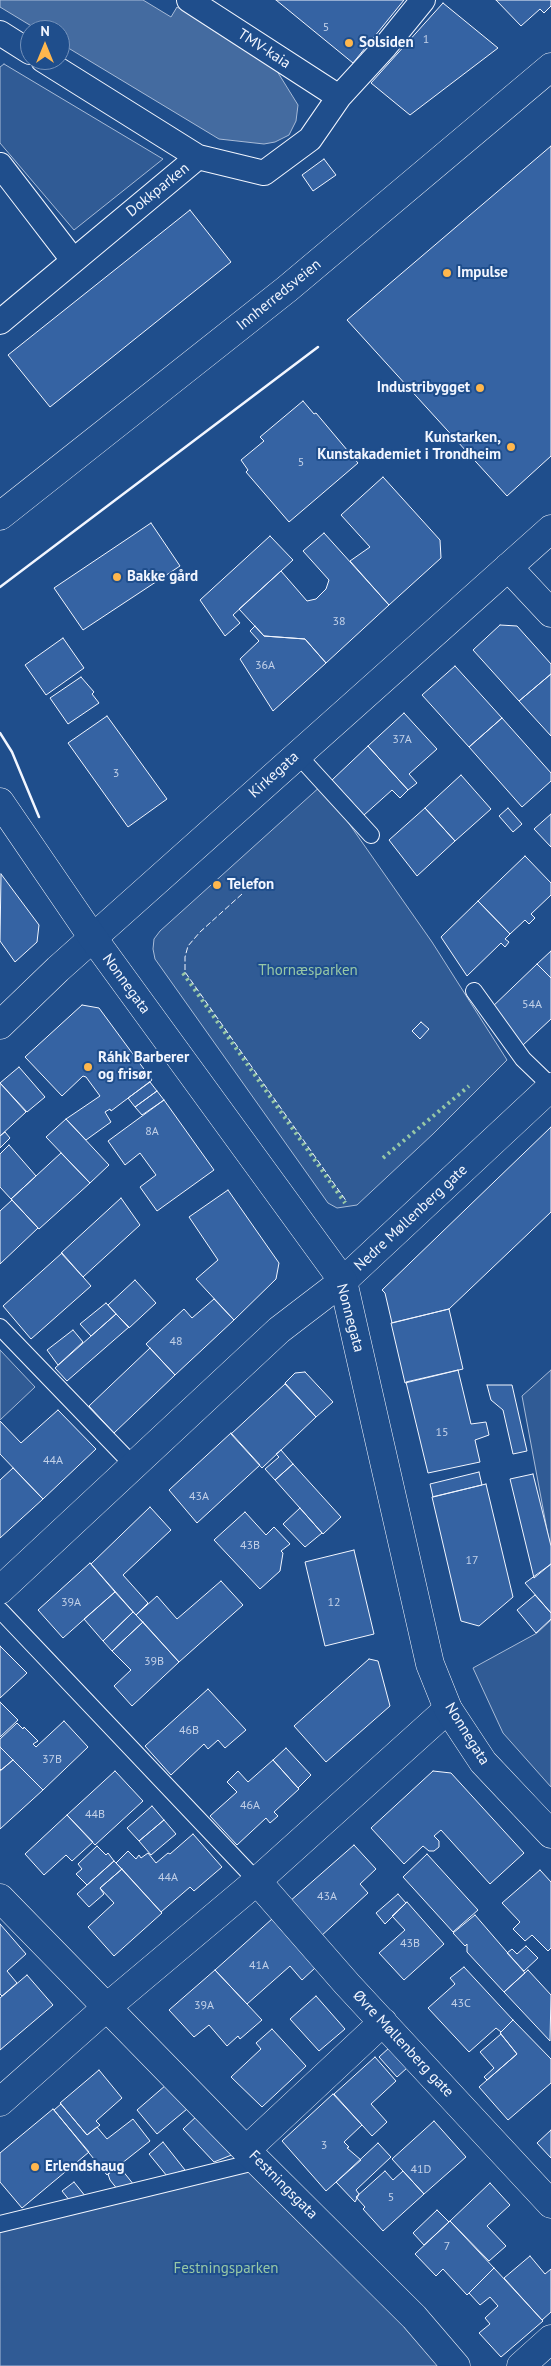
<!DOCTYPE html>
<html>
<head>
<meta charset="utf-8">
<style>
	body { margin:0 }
	#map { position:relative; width:551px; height:2366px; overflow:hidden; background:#1f4e8c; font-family:"PT Sans",sans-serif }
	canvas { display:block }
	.north { position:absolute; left:20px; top:20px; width:50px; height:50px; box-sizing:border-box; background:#1f4e8c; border:1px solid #7391ba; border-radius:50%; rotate:0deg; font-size:14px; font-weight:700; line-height:20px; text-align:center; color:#f2f6ff }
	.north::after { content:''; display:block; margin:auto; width:18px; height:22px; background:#ffb74d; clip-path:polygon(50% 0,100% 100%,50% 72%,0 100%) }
</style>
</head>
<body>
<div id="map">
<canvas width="551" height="2366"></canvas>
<div class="north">N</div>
</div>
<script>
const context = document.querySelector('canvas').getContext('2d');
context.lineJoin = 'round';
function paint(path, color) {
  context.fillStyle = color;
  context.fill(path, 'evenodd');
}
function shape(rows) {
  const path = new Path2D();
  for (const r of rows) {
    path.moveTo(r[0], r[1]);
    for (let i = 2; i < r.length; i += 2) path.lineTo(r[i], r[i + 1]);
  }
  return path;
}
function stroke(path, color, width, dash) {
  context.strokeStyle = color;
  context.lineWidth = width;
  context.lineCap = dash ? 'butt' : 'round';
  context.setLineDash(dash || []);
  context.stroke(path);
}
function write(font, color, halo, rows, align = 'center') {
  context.font = font + ' "PT Sans",sans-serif';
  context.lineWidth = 4;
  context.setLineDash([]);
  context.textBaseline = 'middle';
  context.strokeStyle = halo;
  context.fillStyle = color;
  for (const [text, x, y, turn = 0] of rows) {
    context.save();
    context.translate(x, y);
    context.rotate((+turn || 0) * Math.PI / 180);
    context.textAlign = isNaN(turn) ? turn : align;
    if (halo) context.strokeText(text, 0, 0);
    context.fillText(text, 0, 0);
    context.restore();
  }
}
const built = shape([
	[4,64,163,159,74,230,0,143,0,67,4,64],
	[322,785,432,942,507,1060,433,1134,357,1205,337,1208,328,1203,155,959,153,949,154,939,160,931,322,785],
	[0,1350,35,1387,0,1420,0,1350],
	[551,1370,551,1551,522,1396,551,1370],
	[551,1620,551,1787,503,1733,473,1668,537,1633,551,1620],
	[259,2161,455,2366,0,2366,0,2224,259,2161]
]);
paint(built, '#305b95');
stroke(built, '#a8bbd7', 1);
const water = shape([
	[0,0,143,0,171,17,177,7,272,63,298,105,296,121,289,135,275,142,264,144,219,139,60,43,60,30,38,30,0,7,0,0]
]);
paint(water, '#446ba0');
stroke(water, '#a8bbd7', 1);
const building = shape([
	[276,0,404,0,353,63,276,0],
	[496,0,551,0,551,6,544,13,540,9,521,26,496,0],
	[443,3,498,48,410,115,371,83,443,3],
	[551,146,551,456,507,496,347,320,551,146],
	[324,159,336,175,313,191,302,175,324,159],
	[190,210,231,262,50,407,8,355,190,210],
	[303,401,314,414,316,413,358,463,289,522,246,472,248,470,241,460,264,441,260,437,303,401],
	[383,477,440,540,441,558,389,605,350,561,370,547,341,515,383,477],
	[151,523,180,566,83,630,54,588,151,523],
	[324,533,389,605,326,663,305,639,264,636,239,609,281,571,307,601,316,599,326,589,329,580,303,551,324,533],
	[270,536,293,560,233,615,240,623,225,636,200,600,270,536],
	[500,625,517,626,551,664,551,674,519,701,473,650,500,625],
	[255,626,264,636,305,639,326,663,273,711,240,659,259,641,250,631,255,626],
	[63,638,84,668,46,695,25,665,63,638],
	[455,666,502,718,469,747,422,695,455,666],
	[551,674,551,736,519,701,551,674],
	[81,677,94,692,92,694,99,703,68,724,50,698,81,677],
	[404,713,437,749,409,774,417,783,408,790,368,746,404,713],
	[107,716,167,799,128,827,68,743,107,716],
	[502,718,551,773,551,781,522,807,469,747,502,718],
	[368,746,408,790,400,798,392,790,364,815,332,780,368,746],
	[461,775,491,809,455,841,425,808,461,775],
	[425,808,455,841,417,876,389,840,425,808],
	[508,808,522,824,513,832,499,816,508,808],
	[551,814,551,847,534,829,551,814],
	[525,856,551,883,551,895,531,914,535,918,529,924,525,920,510,934,478,901,525,856],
	[1,874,39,925,37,942,15,962,0,941,1,874],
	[217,881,221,885,217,888,213,884,217,881],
	[478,901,510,934,505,939,509,942,505,947,501,943,467,976,441,937,478,901],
	[551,951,551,978,537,964,551,951],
	[537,964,551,978,551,1019,523,1045,489,1010,537,964],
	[82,1005,99,1008,152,1080,111,1111,110,1109,105,1112,111,1122,86,1140,66,1119,100,1096,86,1077,83,1076,62,1096,25,1057,82,1005],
	[421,1022,429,1029,420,1039,412,1031,421,1022],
	[19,1067,45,1097,27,1112,0,1083,19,1067],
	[150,1082,157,1091,135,1107,128,1098,150,1082],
	[0,1083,26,1112,0,1136,0,1083],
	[157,1091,164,1100,142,1115,135,1107,157,1091],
	[164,1100,214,1170,157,1211,140,1187,156,1175,140,1153,125,1165,108,1141,164,1100],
	[66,1119,109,1165,90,1183,46,1137,66,1119],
	[551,1127,551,1212,449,1309,392,1323,385,1293,382,1290,551,1127],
	[5,1132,10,1138,0,1148,0,1136,5,1132],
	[9,1145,36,1176,11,1199,0,1187,0,1154,9,1145],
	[61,1153,90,1183,39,1229,11,1199,61,1153],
	[228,1190,279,1263,276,1279,234,1320,196,1279,218,1260,189,1217,228,1190],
	[121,1198,140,1225,83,1277,61,1253,121,1198],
	[12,1200,38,1228,0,1264,0,1211,12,1200],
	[62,1253,91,1286,31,1339,3,1306,62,1253],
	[135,1280,156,1303,129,1328,108,1305,135,1280],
	[214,1299,234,1320,175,1375,146,1344,184,1309,192,1318,214,1299],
	[106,1303,116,1314,91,1336,80,1324,106,1303],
	[449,1309,463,1369,405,1383,391,1323,449,1309],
	[116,1314,129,1327,67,1381,55,1368,116,1314],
	[73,1330,83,1342,58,1365,47,1350,73,1330],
	[150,1348,175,1375,114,1433,89,1406,150,1348],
	[458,1370,471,1424,486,1422,489,1435,475,1440,480,1462,428,1473,406,1382,458,1370],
	[305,1372,333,1402,316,1417,285,1383,295,1373,305,1372],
	[285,1384,316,1417,262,1468,231,1434,285,1384],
	[487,1385,512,1385,527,1451,513,1454,503,1410,491,1400,487,1385],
	[58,1410,96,1449,43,1499,0,1454,0,1421,21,1443,58,1410],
	[231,1433,260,1465,197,1523,169,1490,231,1433],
	[281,1450,293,1464,275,1480,265,1469,279,1457,276,1454,281,1450],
	[293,1464,341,1517,323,1534,275,1480,293,1464],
	[13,1468,43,1499,0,1538,0,1480,13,1468],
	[479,1472,482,1485,433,1497,430,1484,479,1472],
	[533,1474,551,1546,551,1564,534,1578,510,1479,533,1474],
	[486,1484,513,1597,479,1626,461,1621,432,1497,486,1484],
	[150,1507,171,1530,123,1575,148,1603,136,1615,91,1564,150,1507],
	[300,1508,322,1533,305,1547,283,1524,300,1508],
	[245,1512,266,1535,274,1527,290,1544,281,1551,283,1553,280,1571,260,1589,214,1540,245,1512],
	[354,1550,374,1634,325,1646,305,1562,354,1550],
	[90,1563,115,1592,63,1638,38,1610,90,1563],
	[551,1564,551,1613,525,1583,551,1564],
	[221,1581,243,1605,179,1662,136,1615,157,1596,177,1619,221,1581],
	[115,1592,133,1612,103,1641,84,1619,115,1592],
	[535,1595,551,1613,551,1619,536,1633,517,1610,535,1595],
	[133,1612,143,1622,112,1651,103,1641,133,1612],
	[143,1622,179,1662,132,1706,114,1686,131,1670,112,1651,143,1622],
	[0,1646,27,1673,0,1698,0,1646],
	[369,1659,378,1661,390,1706,326,1762,294,1726,369,1659],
	[208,1689,246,1730,225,1748,218,1740,208,1749,204,1744,171,1775,145,1746,208,1689],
	[0,1702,18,1720,0,1737,0,1702],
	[64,1721,88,1747,43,1790,0,1747,0,1739,17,1723,23,1729,24,1727,38,1741,33,1744,36,1747,64,1721],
	[0,1747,13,1760,1,1770,0,1769,0,1747],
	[286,1748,311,1775,298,1788,273,1760,286,1748],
	[13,1760,43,1790,0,1829,0,1771,13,1760],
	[273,1760,299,1789,274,1812,278,1816,270,1823,266,1818,237,1845,210,1816,237,1792,227,1782,238,1771,248,1782,273,1760],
	[115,1771,143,1801,95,1845,67,1815,115,1771],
	[433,1771,451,1773,524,1853,490,1884,441,1830,434,1836,439,1841,439,1847,434,1851,429,1851,423,1846,404,1864,371,1828,433,1771],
	[152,1806,164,1820,139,1841,127,1828,152,1806],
	[67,1815,93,1842,72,1861,66,1855,44,1875,25,1854,67,1815],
	[164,1820,176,1834,151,1855,139,1841,164,1820],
	[193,1834,222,1867,194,1891,190,1887,161,1912,116,1863,128,1851,136,1859,139,1855,141,1858,148,1853,156,1863,168,1853,170,1854,193,1834],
	[354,1845,376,1869,360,1884,368,1893,320,1937,289,1902,354,1845],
	[97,1846,106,1855,108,1853,114,1861,87,1885,76,1874,82,1869,78,1864,97,1846],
	[427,1854,478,1910,453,1932,403,1877,427,1854],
	[114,1861,122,1869,100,1888,104,1894,89,1907,77,1894,114,1861],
	[122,1869,162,1913,114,1956,88,1927,114,1903,100,1888,122,1869],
	[540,1870,551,1882,551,1948,548,1951,532,1935,525,1941,513,1929,520,1922,502,1903,540,1870],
	[398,1894,406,1903,385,1924,376,1913,398,1894],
	[407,1902,444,1944,404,1980,379,1953,405,1930,392,1916,407,1902],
	[475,1915,525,1973,504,1992,467,1952,467,1944,465,1946,453,1933,475,1915],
	[272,1919,315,1968,302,1980,290,1966,247,2004,215,1970,272,1919],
	[0,1924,26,1954,7,1971,17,1983,2,1996,0,1994,0,1924],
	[526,1946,538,1958,524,1971,507,1953,512,1949,517,1954,526,1946],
	[464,1967,513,2020,501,2032,496,2028,469,2052,428,2008,455,1984,450,1978,464,1967],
	[215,1970,262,2020,240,2039,238,2036,227,2046,209,2025,194,2037,169,2010,215,1970],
	[528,1970,551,1995,550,2041,504,1992,528,1970],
	[27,1975,53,2005,0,2050,0,1998,27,1975],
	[316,1996,345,2029,319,2051,290,2019,316,1996],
	[513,2020,551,2059,551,2083,508,2120,479,2087,517,2054,500,2033,513,2020],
	[272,2029,306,2066,262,2107,231,2077,261,2049,256,2043,272,2029],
	[501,2034,517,2054,487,2080,484,2077,494,2068,480,2052,501,2034],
	[389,2048,407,2068,397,2077,379,2057,389,2048],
	[375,2057,396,2081,371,2104,387,2122,372,2136,334,2094,375,2057],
	[99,2070,122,2098,96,2121,100,2125,87,2135,60,2103,99,2070],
	[166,2085,187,2109,157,2134,137,2110,166,2085],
	[333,2094,362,2125,344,2142,349,2147,347,2148,361,2160,326,2191,282,2141,333,2094],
	[61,2104,87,2135,97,2127,107,2139,133,2119,150,2141,107,2175,54,2110,61,2104],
	[53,2109,89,2152,22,2208,0,2182,0,2153,53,2109],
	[198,2115,234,2154,214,2162,183,2129,198,2115],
	[434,2121,466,2157,424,2194,392,2159,434,2121],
	[551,2130,551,2158,537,2143,551,2130],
	[163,2142,185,2170,167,2176,149,2154,163,2142],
	[378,2143,391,2157,356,2190,359,2194,355,2202,336,2182,378,2143],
	[119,2166,122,2170,134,2185,118,2190,110,2180,108,2174,119,2166],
	[385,2171,393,2180,403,2171,424,2194,383,2231,363,2209,365,2207,356,2197,385,2171],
	[74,2182,86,2197,70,2201,62,2191,74,2182],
	[490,2183,510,2205,487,2226,506,2246,489,2261,450,2221,490,2183],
	[437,2210,449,2222,424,2245,413,2233,437,2210],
	[450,2221,494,2268,467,2295,443,2269,436,2276,415,2254,450,2221],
	[530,2256,545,2274,551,2269,551,2312,542,2320,504,2278,530,2256],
	[494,2268,543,2321,501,2357,479,2333,490,2324,485,2318,498,2306,490,2297,480,2305,469,2293,494,2268]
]);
paint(building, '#3563a3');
stroke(building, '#f2f6ff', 1);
const service = shape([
	[297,754,371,835],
	[474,991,523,1059,551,1086],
	[0,1327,134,1466],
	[0,1610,257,1881],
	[0,2224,259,2161]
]);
const pedestrian = shape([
	[189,0,339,97],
	[0,33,30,52],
	[43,60,198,157],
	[0,165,73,260],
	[0,322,198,157,264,173,310,139,339,97,384,48,423,0]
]);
const minor = shape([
	[508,567,551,613],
	[0,1025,58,969,551,529],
	[0,1590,279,1330,343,1281,551,1087],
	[257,1881,347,1984,551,2204],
	[0,1898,246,2150,414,2317,456,2366],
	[0,2102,107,2007,257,1881,448,1709],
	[246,2150,383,2022],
	[521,2366,551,2339]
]);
const tertiary = shape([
	[0,802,93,938,343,1281,430,1664,448,1709,483,1762,551,1834]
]);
const secondary = shape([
	[0,516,287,289,551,67]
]);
stroke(service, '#f2f6ff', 18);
stroke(pedestrian, '#f2f6ff', 26);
stroke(minor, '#f2f6ff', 29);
stroke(tertiary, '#f2f6ff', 29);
stroke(secondary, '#f2f6ff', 29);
stroke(service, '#1f4e8c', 16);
stroke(pedestrian, '#1f4e8c', 24);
stroke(minor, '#1f4e8c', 28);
stroke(tertiary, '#1f4e8c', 28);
stroke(secondary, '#1f4e8c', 28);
stroke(shape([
	[183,973,345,1203],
	[383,1158,469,1086]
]), '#97c8a6', 4, [2.5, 4]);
stroke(shape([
	[242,894,200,932,188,946,185,957,185,972,347,1202]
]), '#f2f6ff', 1, [6, 2.5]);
stroke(shape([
	[0,587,318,347],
	[0,733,12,752,39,817]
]), '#f2f6ff', 2.5);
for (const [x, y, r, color] of [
	[349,43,5,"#ffb74d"],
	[447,273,5,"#ffb74d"],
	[480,388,5,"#ffb74d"],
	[511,447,5,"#ffb74d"],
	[117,577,5,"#ffb74d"],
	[217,885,5,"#ffb74d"],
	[88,1067,5,"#ffb74d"],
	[35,2167,5,"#ffb74d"]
]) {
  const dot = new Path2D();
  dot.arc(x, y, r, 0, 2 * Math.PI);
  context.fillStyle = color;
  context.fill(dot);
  stroke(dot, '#1f4e8c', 2);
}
write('12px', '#c3d1e8', null, [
	["5",326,28],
	["1",426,40],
	["5",301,463],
	["38",339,622],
	["36A",265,666],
	["37A",402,740],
	["3",116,774],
	["54A",532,1005],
	["8A",152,1132],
	["48",176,1342],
	["15",442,1433],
	["44A",53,1461],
	["43A",199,1497],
	["43B",250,1546],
	["17",472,1561],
	["39A",71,1603],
	["12",334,1603],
	["39B",154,1662],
	["46B",189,1731],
	["37B",52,1760],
	["46A",250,1806],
	["44B",95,1815],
	["44A",168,1878],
	["43A",327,1897],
	["43B",410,1944],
	["41A",259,1966],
	["43C",461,2004],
	["39A",204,2006],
	["3",324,2146],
	["41D",421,2170],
	["5",391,2198],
	["7",447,2247]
]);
write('bold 15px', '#f2f6ff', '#1f4e8c', [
	["Solsiden",359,43],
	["Impulse",457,273],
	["Industribygget",470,388,"right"],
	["Kunstarken,",501,438,"right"],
	["Kunstakademiet i Trondheim",501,455,"right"],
	["Bakke gård",127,577],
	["Telefon",227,885],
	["Ráhk Barberer",98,1058],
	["og frisør",98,1075],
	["Erlendshaug",45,2167]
], 'left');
write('15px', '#f2f6ff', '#1f4e8c', [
	["TMV-kaia",264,49,33],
	["Dokkparken",158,190,-39],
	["Innherredsveien",279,295,-39],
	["Kirkegata",274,775,-42],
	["Nonnegata",126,984,54],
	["Nedre Møllenberg gate",411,1218,-43],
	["Nonnegata",350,1318,75],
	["Nonnegata",467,1734,58],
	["Øvre Møllenberg gate",403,2044,47],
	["Festningsgata",283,2185,45]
]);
write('15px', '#97c8a6', '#1f4e8c', [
	["Thornæsparken",308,971],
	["Festningsparken",226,2269]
]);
</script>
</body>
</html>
